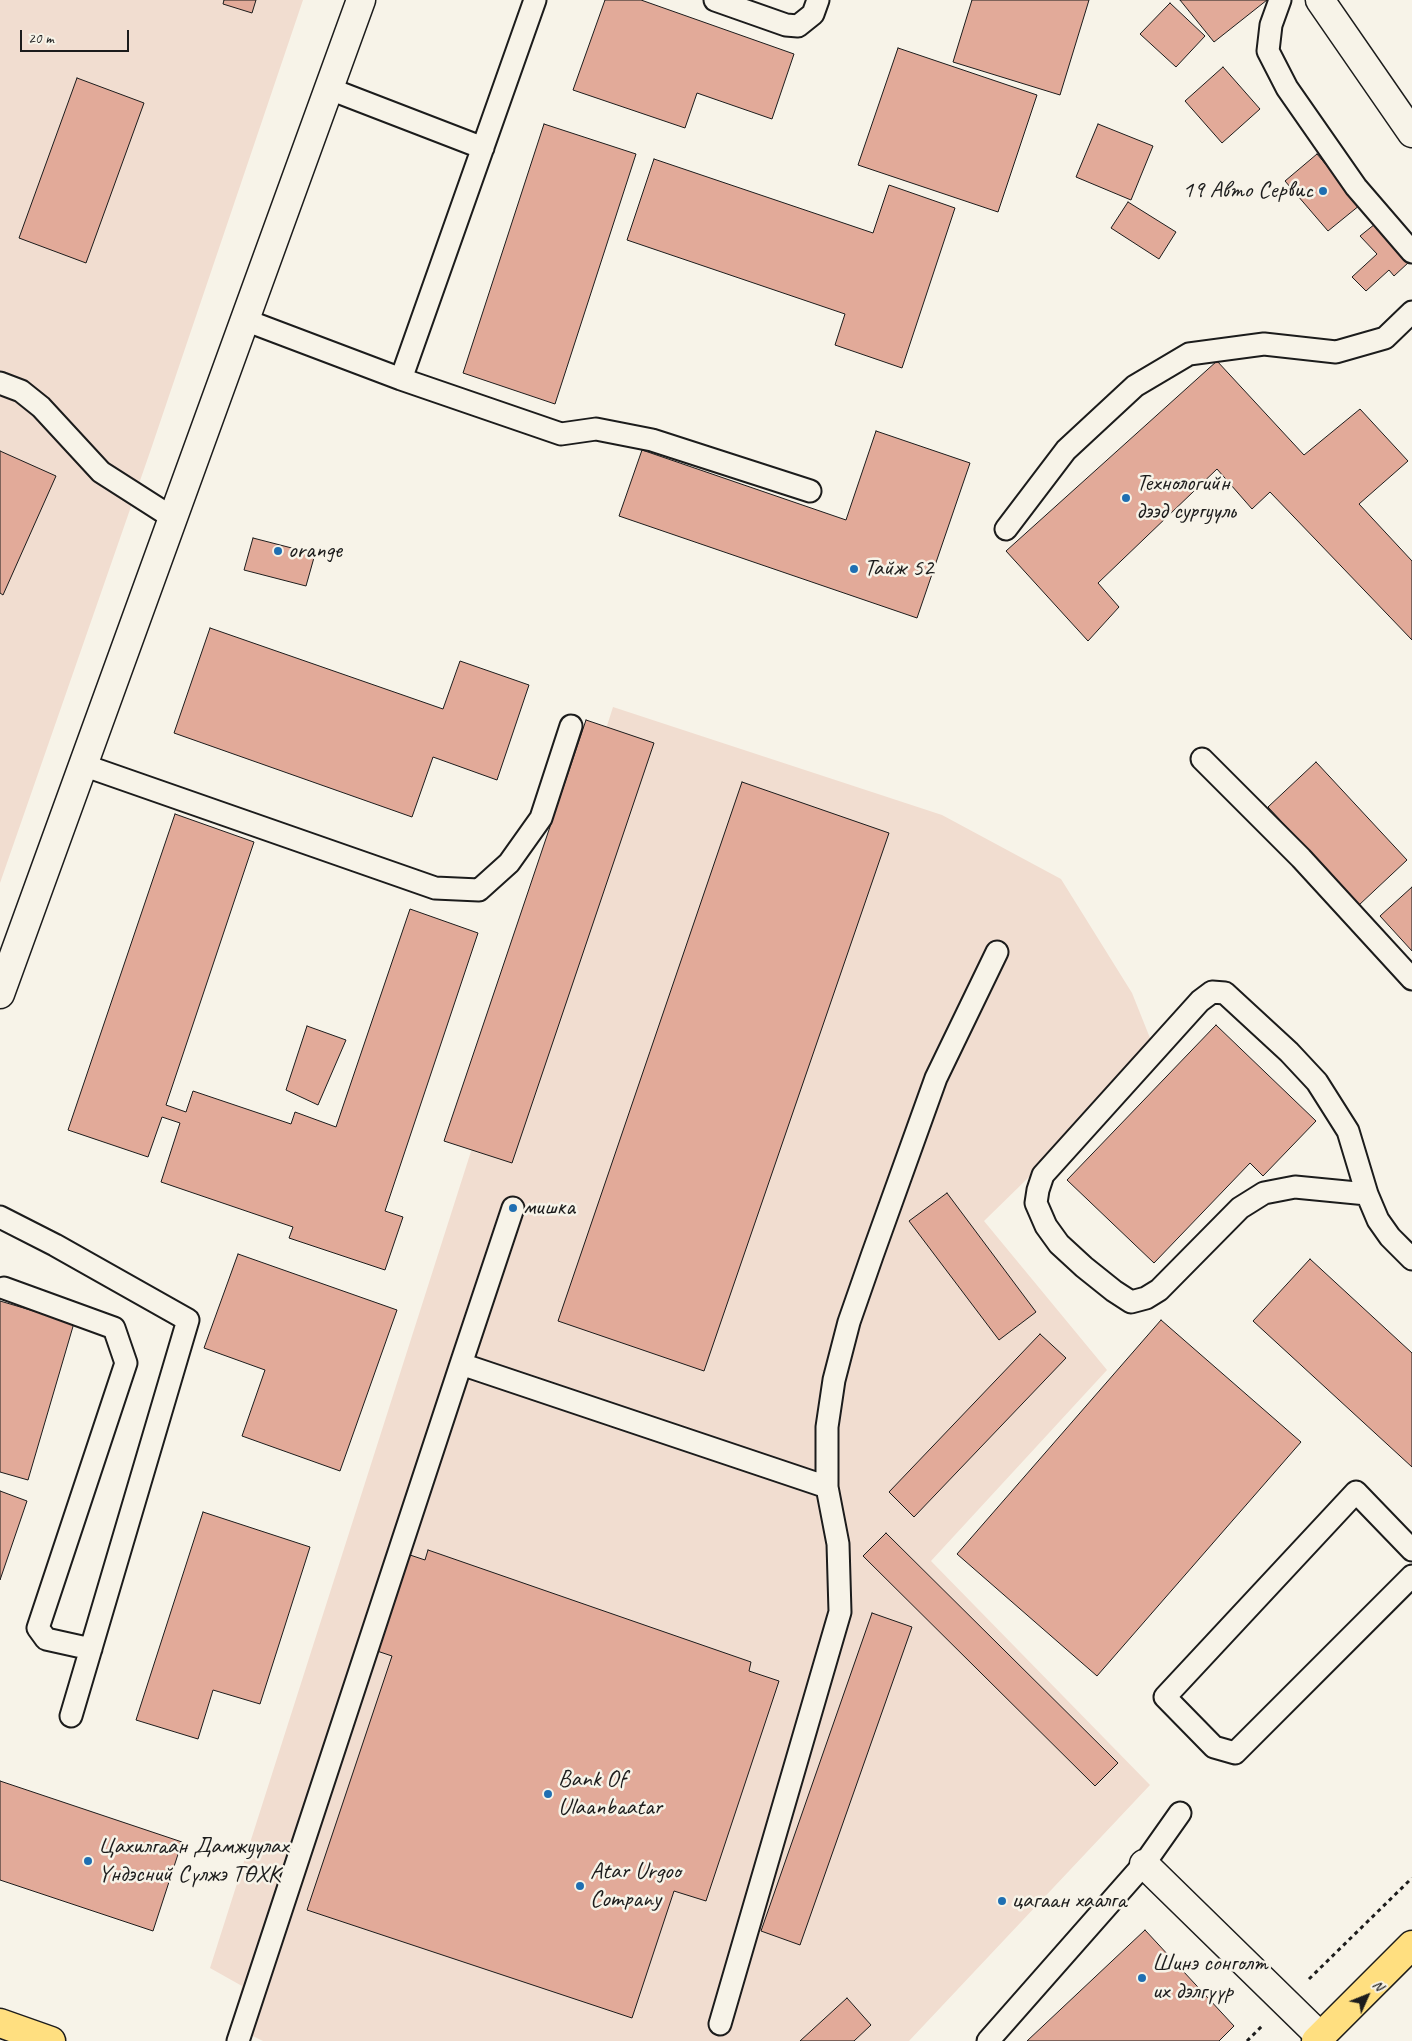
<!DOCTYPE html>
<html>
<head>
<meta charset="utf-8">
<style>
	body { margin:0 }
	#map { position:relative; width:1412px; height:2041px; overflow:hidden; background:#f7f3e8; font-family:Caveat,sans-serif }
	canvas { display:block }
	.north { position:absolute; left:1342px; top:1971px; width:50px; height:50px; -webkit-text-stroke:4px #f7f3e8; paint-order:stroke; rotate:46deg; font-size:14px; font-weight:700; line-height:20px; text-align:center; color:#1c1c1c }
	.north::after { content:''; display:block; margin:auto; width:18px; height:22px; background:#1c1c1c; clip-path:polygon(50% 0,100% 100%,50% 72%,0 100%) }
	.scale { position:absolute; left:20px; top:30px; width:109px; height:22px; box-sizing:border-box; border:2px solid #1c1c1c; border-top:0; padding-left:6px; font-size:15px; line-height:18px; white-space:nowrap; color:#1c1c1c; -webkit-text-stroke:4px #f7f3e8; paint-order:stroke }
</style>
</head>
<body>
<div id="map">
<canvas width="1412" height="2041"></canvas>
<div class="north">N</div>
<div class="scale">20 m</div>
</div>
<script>
const context = document.querySelector('canvas').getContext('2d');
context.lineJoin = 'round';
function paint(path, color) {
  context.fillStyle = color;
  context.fill(path, 'evenodd');
}
function shape(rows) {
  const path = new Path2D();
  for (const r of rows) {
    path.moveTo(r[0], r[1]);
    for (let i = 2; i < r.length; i += 2) path.lineTo(r[i], r[i + 1]);
  }
  return path;
}
function stroke(path, color, width, dash) {
  context.strokeStyle = color;
  context.lineWidth = width;
  context.lineCap = dash ? 'butt' : 'round';
  context.setLineDash(dash || []);
  context.stroke(path);
}
function write(font, color, halo, rows, align = 'center') {
  context.font = font + ' Caveat,sans-serif';
  context.lineWidth = 5;
  context.setLineDash([]);
  context.textBaseline = 'middle';
  context.strokeStyle = halo;
  context.fillStyle = color;
  for (const [text, x, y, turn = 0] of rows) {
    context.save();
    context.translate(x, y);
    context.rotate((+turn || 0) * Math.PI / 180);
    context.textAlign = isNaN(turn) ? turn : align;
    if (halo) context.strokeText(text, 0, 0);
    context.fillText(text, 0, 0);
    context.restore();
  }
}
paint(shape([
	[0,0,303,0,150,452,0,883],
	[613,707,942,815,1061,879,1132,993,1156,1053,984,1221,1107,1370,931,1561,1150,1785,909,2041,263,2041,232,2026,242,1986,210,1968]
]), '#f1ddd0');
const building = shape([
	[224,0,256,0,252,13,223,4,224,0],
	[605,0,641,0,794,54,772,119,697,93,685,128,573,90,605,0],
	[972,0,1089,0,1060,95,953,62,972,0],
	[1180,0,1267,0,1214,42,1180,0],
	[1170,3,1205,36,1176,67,1140,34,1170,3],
	[898,48,1037,95,998,212,858,165,898,48],
	[1223,67,1260,109,1222,143,1185,101,1223,67],
	[77,78,144,103,86,263,19,238,77,78],
	[544,124,636,154,555,404,463,373,544,124],
	[1098,124,1153,146,1131,200,1076,177,1098,124],
	[1317,154,1360,205,1328,231,1285,181,1317,154],
	[654,159,873,233,889,185,955,208,902,368,835,345,845,314,627,240,654,159],
	[1128,202,1176,232,1159,259,1111,228,1128,202],
	[1375,224,1409,262,1394,276,1389,270,1366,291,1352,277,1377,254,1360,236,1375,224],
	[1217,361,1304,455,1360,409,1408,461,1359,504,1412,561,1412,640,1270,492,1252,509,1217,469,1098,583,1119,607,1088,641,1006,551,1217,361],
	[876,431,970,463,917,618,619,516,642,450,846,520,876,431],
	[0,451,56,476,3,595,0,593,0,451],
	[253,538,315,554,306,586,244,570,253,538],
	[210,628,443,709,460,661,529,685,497,780,433,757,412,817,174,733,210,628],
	[586,720,654,743,512,1163,444,1141,586,720],
	[1316,762,1407,860,1359,905,1268,807,1316,762],
	[742,782,889,833,704,1371,558,1321,742,782],
	[175,814,254,842,166,1105,186,1112,193,1091,291,1124,295,1112,336,1127,410,909,478,933,385,1211,403,1217,385,1270,289,1238,293,1227,161,1182,180,1123,162,1117,148,1157,68,1130,175,814],
	[1412,887,1412,951,1380,916,1412,887],
	[1216,1025,1316,1121,1263,1176,1250,1163,1154,1263,1067,1180,1216,1025],
	[307,1026,346,1040,318,1105,286,1090,307,1026],
	[947,1193,1036,1312,999,1340,909,1221,947,1193],
	[238,1254,397,1310,340,1471,242,1436,265,1370,204,1348,238,1254],
	[1310,1259,1412,1353,1412,1467,1253,1321,1310,1259],
	[0,1301,74,1323,28,1480,0,1472,0,1301],
	[1161,1320,1301,1442,1097,1676,957,1554,1161,1320],
	[1040,1334,1066,1358,914,1517,889,1492,1040,1334],
	[0,1491,27,1501,0,1580,0,1491],
	[203,1512,310,1547,260,1704,213,1690,198,1739,136,1720,203,1512],
	[886,1533,1118,1763,1095,1786,863,1556,886,1533],
	[428,1550,751,1662,749,1671,779,1681,706,1901,674,1891,632,2018,307,1910,392,1656,371,1649,407,1554,425,1560,428,1550],
	[872,1613,912,1627,800,1945,761,1931,872,1613],
	[0,1781,182,1842,153,1931,0,1880,0,1781],
	[1145,1930,1234,2026,1219,2041,1027,2041,1145,1930],
	[847,1998,871,2025,854,2041,800,2041,847,1998]
]);
paint(building, '#e2aa99');
stroke(building, '#1c1c1c', 1);
const service = shape([
	[715,0,786,25,798,26,813,14,818,0],
	[1280,0,1271,25,1268,51,1287,88,1356,187,1412,252],
	[330,89,483,148],
	[245,320,401,379,561,434,596,429,652,440,810,491],
	[401,379,535,0],
	[0,383,21,391,41,407,101,472,173,518],
	[1006,529,1066,450,1135,386,1189,354,1264,344,1336,352,1385,338,1412,312],
	[1202,759,1301,858,1412,979],
	[83,765,435,888,479,890,509,863,541,818,571,726],
	[1367,1194,1295,1187,1264,1193,1240,1208,1159,1290,1146,1298,1131,1302,1114,1291,1084,1267,1059,1244,1046,1226,1036,1203,1038,1190,1043,1175,1200,1001,1212,992,1225,993,1289,1052,1317,1082,1348,1131,1367,1194,1378,1220,1390,1237,1412,1259],
	[513,1208,461,1364,827,1487],
	[0,1217,55,1245,188,1320,71,1716],
	[4,1288,114,1328,126,1363,38,1628,46,1639,91,1649],
	[1412,1550,1356,1492,1165,1697,1214,1747,1235,1753,1412,1576],
	[720,2024,840,1612,838,1544,827,1487,827,1427,834,1380,849,1322,872,1256,936,1078,997,952],
	[238,2041,461,1364],
	[988,2041,1144,1864,1180,1813]
]);
const minor = shape([
	[1144,1864,1321,2037]
]);
const secondary = shape([
	[1320,0,1412,133],
	[0,994,361,0]
]);
const primary = shape([
	[1316,2041,1412,1945]
]);
const trunk = shape([
	[0,2023,51,2041]
]);
stroke(service, '#1c1c1c', 25);
stroke(minor, '#1c1c1c', 31);
stroke(secondary, '#1c1c1c', 31);
stroke(primary, '#1c1c1c', 31);
stroke(trunk, '#1c1c1c', 31);
stroke(shape([
	[1309,1979,1412,1878],
	[1247,2041,1262,2026]
]), '#1c1c1c', 3, [4, 4]);
stroke(service, '#f7f3e8', 21);
stroke(minor, '#f7f3e8', 28);
stroke(secondary, '#f7f3e8', 28);
stroke(primary, '#ffdf80', 28);
stroke(trunk, '#ffdf80', 28);
for (const [x, y, r, color] of [
	[1323,191,5,"#1f6fb2"],
	[1126,498,5,"#1f6fb2"],
	[278,551,5,"#1f6fb2"],
	[854,569,5,"#1f6fb2"],
	[513,1208,5,"#1f6fb2"],
	[548,1794,5,"#1f6fb2"],
	[88,1861,5,"#1f6fb2"],
	[580,1886,5,"#1f6fb2"],
	[1002,1901,5,"#1f6fb2"],
	[1142,1978,5,"#1f6fb2"]
]) {
  const dot = new Path2D();
  dot.arc(x, y, r, 0, 2 * Math.PI);
  context.fillStyle = color;
  context.fill(dot);
  stroke(dot, '#f7f3e8', 2);
}
write('24px', '#1c1c1c', '#f7f3e8', [
	["19 Авто Сервис",1313,191,"right"],
	["Технологийн",1136,484],
	["дээд сургууль",1136,512],
	["orange",288,551],
	["Тайж 52",864,569],
	["мишка",523,1208],
	["Bank Of",558,1780],
	["Ulaanbaatar",558,1808],
	["Цахилгаан Дамжуулах",98,1847],
	["Үндэсний Сүлжэ ТӨХК",98,1875],
	["Atar Urgoo",590,1872],
	["Company",590,1900],
	["цагаан хаалга",1012,1901],
	["Шинэ сонголт",1152,1964],
	["их дэлгүүр",1152,1992]
], 'left');
</script>
</body>
</html>
